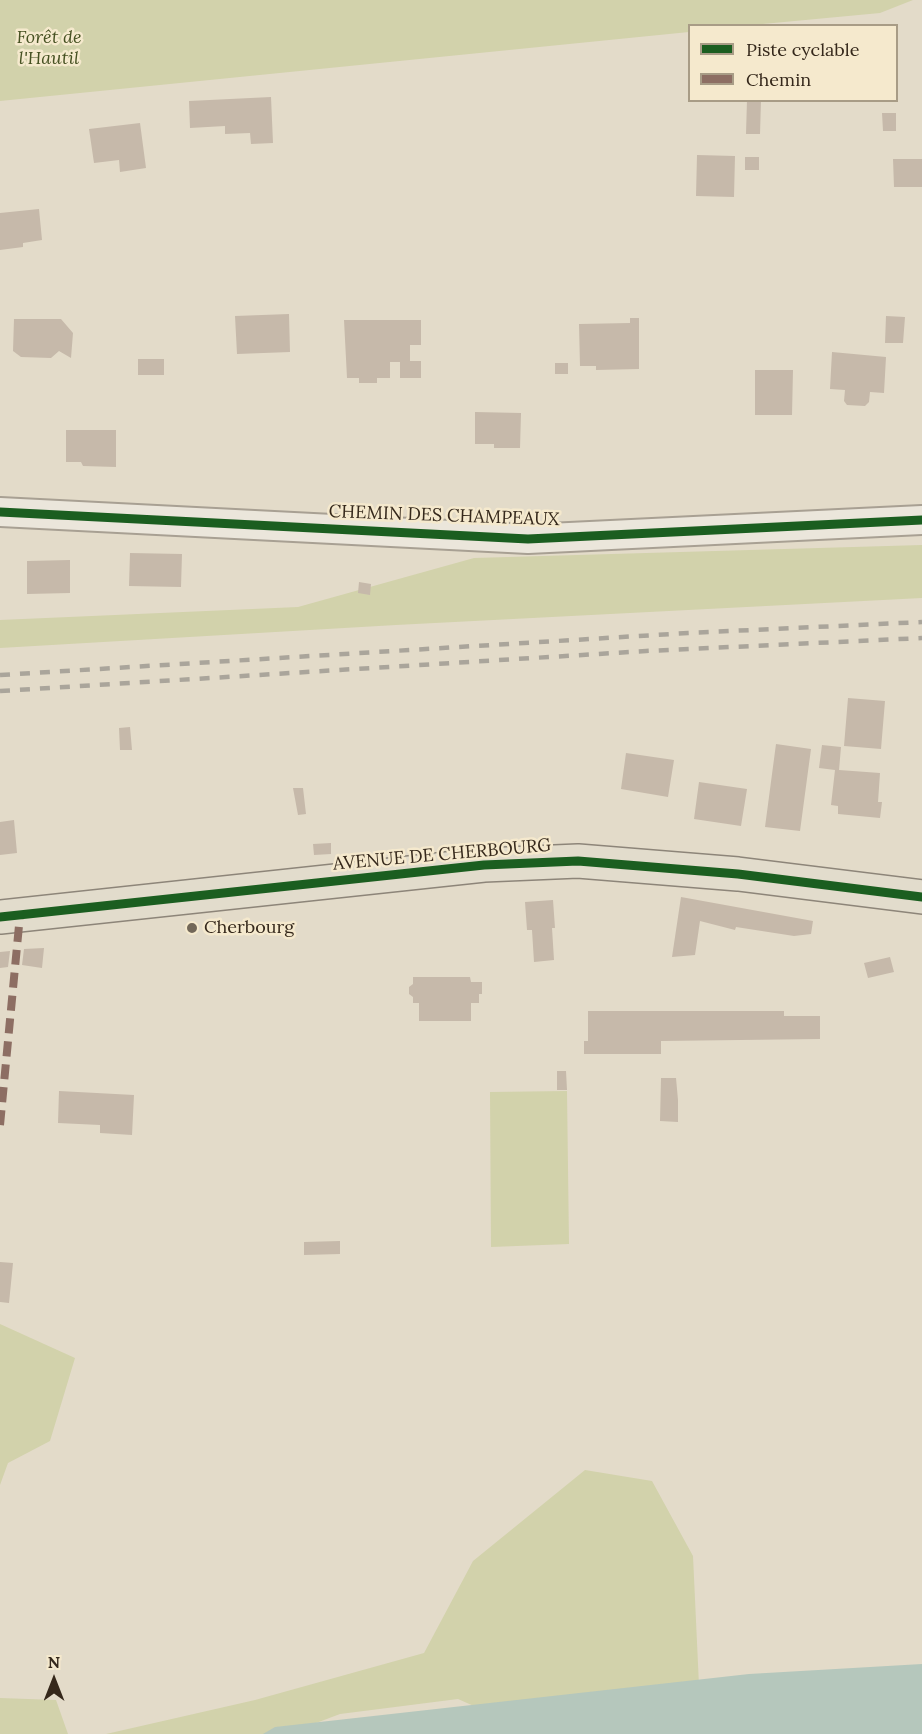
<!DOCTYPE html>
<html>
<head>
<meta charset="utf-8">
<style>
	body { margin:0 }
	#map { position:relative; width:922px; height:1734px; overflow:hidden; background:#e3dbc9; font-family:Lora,serif }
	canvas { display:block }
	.legend { position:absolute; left:688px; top:24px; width:210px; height:78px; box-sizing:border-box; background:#f5e9cd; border:2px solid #a89c86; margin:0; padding:8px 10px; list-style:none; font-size:18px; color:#35281b }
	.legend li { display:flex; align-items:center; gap:12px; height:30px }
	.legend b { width:30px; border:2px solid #a89c86 }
	.north { position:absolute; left:24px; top:1650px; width:60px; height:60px; -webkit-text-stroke:4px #f5e9cd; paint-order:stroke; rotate:0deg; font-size:16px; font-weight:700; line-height:24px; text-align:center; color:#35281b }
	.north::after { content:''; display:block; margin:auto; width:21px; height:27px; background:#35281b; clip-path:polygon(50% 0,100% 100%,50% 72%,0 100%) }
</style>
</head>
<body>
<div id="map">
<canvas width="922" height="1734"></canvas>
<ul class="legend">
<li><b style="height:8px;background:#1b5e20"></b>Piste cyclable</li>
<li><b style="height:8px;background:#8d6e63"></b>Chemin</li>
</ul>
<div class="north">N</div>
</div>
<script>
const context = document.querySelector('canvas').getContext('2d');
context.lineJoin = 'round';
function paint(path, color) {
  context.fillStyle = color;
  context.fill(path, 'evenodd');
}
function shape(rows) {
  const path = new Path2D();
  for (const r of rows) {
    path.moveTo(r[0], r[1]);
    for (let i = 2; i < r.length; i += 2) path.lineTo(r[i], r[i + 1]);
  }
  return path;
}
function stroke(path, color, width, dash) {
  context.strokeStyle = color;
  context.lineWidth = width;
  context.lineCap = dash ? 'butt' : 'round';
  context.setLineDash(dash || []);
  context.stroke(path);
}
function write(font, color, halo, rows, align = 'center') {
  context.font = font + ' Lora,serif';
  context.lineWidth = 5;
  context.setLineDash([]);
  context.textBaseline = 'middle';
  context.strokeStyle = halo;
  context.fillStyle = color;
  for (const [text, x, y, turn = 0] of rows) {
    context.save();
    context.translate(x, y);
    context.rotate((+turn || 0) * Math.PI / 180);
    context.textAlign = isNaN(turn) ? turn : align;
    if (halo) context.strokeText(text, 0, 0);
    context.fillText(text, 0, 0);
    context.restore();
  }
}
paint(shape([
	[0,0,913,0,880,13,752,25,690,26,689,32,0,101],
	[922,545,922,598,396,625,0,648,0,620,298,607,474,558],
	[567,1091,569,1244,491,1247,490,1092],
	[0,1324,75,1358,50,1441,8,1463,0,1485],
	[585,1470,652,1481,693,1556,700,1707,494,1715,458,1699,340,1714,287,1734,106,1734,255,1700,424,1653,473,1561],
	[0,1698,56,1700,68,1734,0,1734]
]), '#d2d2ab');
paint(shape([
	[922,1664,922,1734,263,1734,275,1727,749,1674]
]), '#b5c7bc');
paint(shape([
	[271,97,273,143,251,144,250,133,225,134,225,126,190,128,189,101],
	[747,100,761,100,760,134,746,134],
	[882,113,896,113,896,131,883,131],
	[140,123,146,168,120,172,119,160,94,163,89,129],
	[697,155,735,156,734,197,696,196],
	[745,157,759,157,759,170,745,170],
	[893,159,922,159,922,187,894,187],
	[39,209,42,240,23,243,23,247,0,250,0,213],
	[289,314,290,352,237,354,235,316],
	[886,316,905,317,903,343,885,343],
	[630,318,639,318,639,369,596,370,596,366,580,366,579,324,630,323],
	[14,319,61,319,73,333,71,358,59,351,51,358,21,357,13,351],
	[344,320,421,320,421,345,410,345,410,361,421,361,421,378,400,378,400,362,390,362,390,378,377,378,377,383,359,383,359,378,347,378],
	[832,352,886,357,884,393,870,392,869,402,865,406,847,405,844,401,845,390,830,389],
	[138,359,164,359,164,375,138,375],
	[555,363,568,363,568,374,555,374],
	[755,370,793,370,792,415,755,415],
	[475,412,521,413,520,448,494,448,494,444,475,444],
	[66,430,116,430,116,467,83,466,81,462,66,462],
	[130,553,182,554,181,587,129,586],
	[70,560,70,593,27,594,27,561],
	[359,582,371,584,370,595,358,593],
	[848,698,885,701,881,749,844,746],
	[130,727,132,750,120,750,119,728],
	[776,744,811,749,800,831,765,827],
	[822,745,841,747,839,770,880,773,878,802,882,802,880,818,838,814,838,806,831,805,835,770,819,768],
	[626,753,674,760,668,797,621,789],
	[699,782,747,789,741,826,694,819],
	[293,788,303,788,306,814,298,815],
	[14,820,17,853,0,855,0,822],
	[331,843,331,854,314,855,313,844],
	[681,897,813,921,811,934,794,936,736,927,735,930,700,921,695,955,672,957],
	[553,900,555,928,552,928,554,960,534,962,532,930,527,930,525,902],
	[44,948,42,968,22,965,24,949],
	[10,951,8,967,0,968,0,952],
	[890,957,894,972,868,978,864,963],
	[413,977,470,977,471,982,482,982,482,994,479,994,479,1003,471,1003,471,1021,419,1021,419,1003,413,1003,413,997,409,994,409,987,413,984],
	[588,1011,784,1011,784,1016,820,1016,820,1039,661,1041,661,1054,584,1054,584,1041,588,1041],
	[557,1071,566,1071,567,1090,557,1090],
	[661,1078,676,1078,678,1100,678,1122,660,1121],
	[59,1091,134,1095,132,1135,100,1133,100,1125,58,1123],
	[340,1241,340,1254,304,1255,304,1242],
	[0,1262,13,1263,9,1303,0,1302]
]), '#c6b9aa');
const street = shape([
	[0,512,528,539,922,520]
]);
const primary = shape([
	[0,917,484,865,578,861,738,874,922,897]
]);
stroke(street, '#a8a093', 32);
stroke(primary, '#8d8579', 36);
stroke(street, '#ebe6db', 28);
stroke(primary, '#e2dccc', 33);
stroke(shape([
	[0,675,688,633,922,622],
	[0,691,646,651,922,638]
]), '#aaa59b', 4.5, [10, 10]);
stroke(shape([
	[0,1125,20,915]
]), '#8d6e63', 8, [15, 8]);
stroke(shape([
	[0,512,528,539,922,520],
	[0,917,484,865,578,861,738,874,922,897]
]), '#1b5e20', 9);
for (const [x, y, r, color] of [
	[192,928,6,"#726758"]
]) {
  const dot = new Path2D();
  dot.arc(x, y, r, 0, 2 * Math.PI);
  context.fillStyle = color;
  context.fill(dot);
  stroke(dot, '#f5e9cd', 2);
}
write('italic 18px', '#465122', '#f5e9cd', [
	["Forêt de",49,38],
	["l'Hautil",49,59]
]);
write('18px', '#35281b', '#f5e9cd', [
	["CHEMIN DES CHAMPEAUX",444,516,2],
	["AVENUE DE CHERBOURG",442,855,-5]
]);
write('18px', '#35281b', '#f5e9cd', [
	["Cherbourg",204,928]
], 'left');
</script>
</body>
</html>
